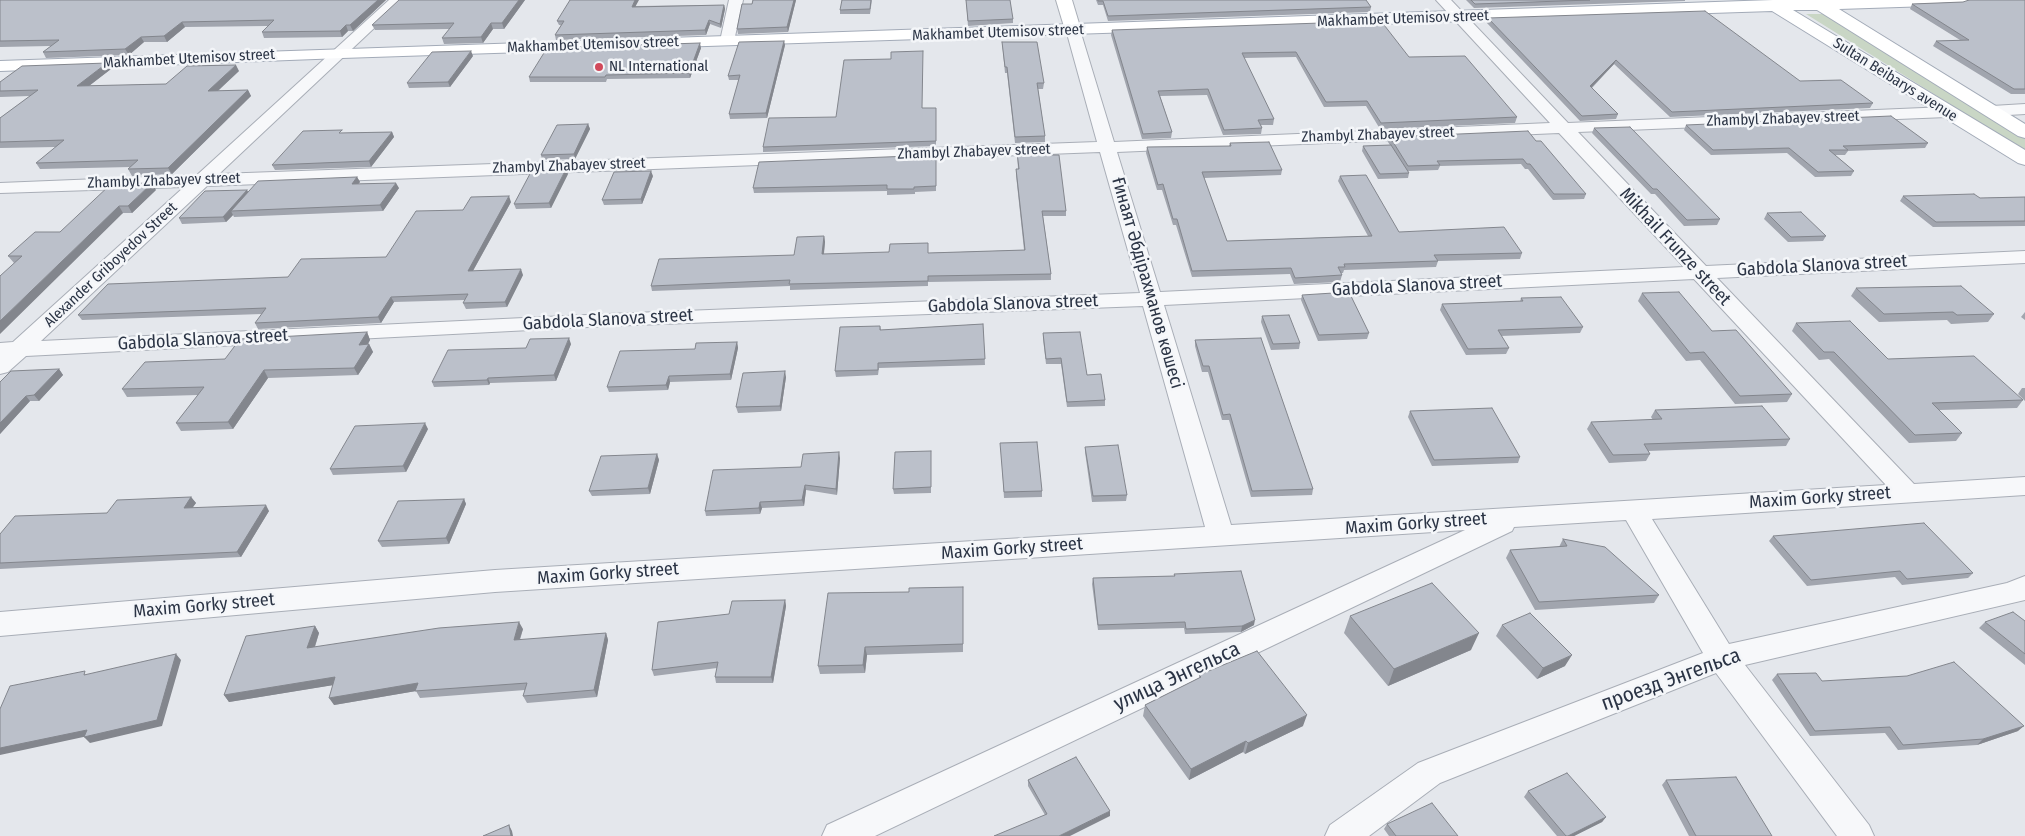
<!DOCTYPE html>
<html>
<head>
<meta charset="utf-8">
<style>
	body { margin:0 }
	canvas { display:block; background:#e4e7ec }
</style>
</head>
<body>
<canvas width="2025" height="836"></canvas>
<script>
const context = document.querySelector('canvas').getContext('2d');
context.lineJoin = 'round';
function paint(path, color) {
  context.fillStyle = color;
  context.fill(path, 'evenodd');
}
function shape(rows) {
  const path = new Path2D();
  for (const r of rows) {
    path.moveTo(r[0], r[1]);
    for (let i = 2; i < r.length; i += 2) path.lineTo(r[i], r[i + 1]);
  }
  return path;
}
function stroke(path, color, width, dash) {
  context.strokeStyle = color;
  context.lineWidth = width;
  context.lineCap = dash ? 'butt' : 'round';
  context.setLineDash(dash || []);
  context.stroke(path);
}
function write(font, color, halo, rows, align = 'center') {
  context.font = font + ' "Fira Sans Condensed",sans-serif';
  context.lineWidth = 5;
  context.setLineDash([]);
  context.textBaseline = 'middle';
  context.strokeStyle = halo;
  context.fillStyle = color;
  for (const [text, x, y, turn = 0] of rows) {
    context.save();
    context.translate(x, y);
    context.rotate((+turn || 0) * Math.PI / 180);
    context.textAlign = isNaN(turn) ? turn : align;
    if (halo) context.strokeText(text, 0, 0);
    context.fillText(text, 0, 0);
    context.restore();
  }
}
paint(shape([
	[1806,14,1823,14,2025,138,2025,151]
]), '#c9d6c5');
const street = shape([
	[389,0,404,0,219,174,1097,142,1066,30,1068,27,1073,26,1078,27,1080,30,1114,142,1550,123,1436,0,1451,0,1568,123,1947,107,1953,109,1955,112,1953,115,1947,117,1578,132,1706,266,2025,251,2025,263,1717,278,1914,484,2025,477,2025,495,1652,519,1729,644,2007,583,2025,576,2025,600,1745,665,1869,825,1874,836,1837,836,1716,673,1440,783,1369,836,1325,836,1330,825,1418,763,1703,653,1626,520,1514,527,1512,531,875,836,822,836,827,825,1465,530,495,592,0,636,0,612,495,570,1205,527,1143,306,608,326,26,356,8,372,0,374,0,343,13,342,184,187,0,193,0,183,197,175,389,0],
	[1559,133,1684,267,1160,292,1117,152,1559,133],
	[1100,152,1140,293,608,314,41,341,207,186,1100,152],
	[1694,279,1886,485,1231,525,1164,305,1694,279],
	[729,0,743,0,734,41,732,44,727,45,722,44,720,41,729,0],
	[2025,104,2025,114,1992,116,1986,114,1984,111,1986,108,1992,106,2025,104]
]);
const secondary = shape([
	[1056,0,1072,0,1081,30,1079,34,1073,35,1067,34,1065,30,1056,0]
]);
const primary = shape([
	[1773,0,1968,0,1966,3,1960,5,1839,9,2025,124,2025,138,2018,136,1817,10,1793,10,2025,150,2025,165,2018,163,1772,11,342,58,0,71,0,61,1773,0]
]);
stroke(street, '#a9aeb7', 2);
stroke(secondary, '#a9aeb7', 2);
stroke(primary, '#a3abb8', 2);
paint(street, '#f7f8fa');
paint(secondary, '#fff');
paint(primary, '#fff');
paint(shape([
	[0,0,386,0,353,31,348,31,342,37,264,38,262,32,268,26,185,27,167,42,144,42,129,55,46,58,43,52,51,46,0,47],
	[525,0,504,29,493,29,483,43,444,44,442,38,450,29,375,30,372,25],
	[753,0,796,0,788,32,738,34,737,29,752,4],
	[872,0,870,14,840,14,840,10],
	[966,0,1013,19,1013,23,968,26],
	[1096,0,1366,0,1371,7,1370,12,1108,21,1103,5,1098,5],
	[1466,0,1685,0,1685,1,1474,8],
	[2025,0,2025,94,2011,94,1933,46,1936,41,1960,40,1910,9,1912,4],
	[724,5,725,9,721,28,710,24,706,35,556,40,555,35,561,25,559,25,557,21,635,6],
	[1488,18,1800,81,1873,103,1870,108,1670,117,1614,64,1592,88,1618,114,1616,119,1580,121,1486,22],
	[1112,30,1409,57,1517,117,1515,123,1380,129,1366,106,1324,107,1296,57,1244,58,1274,119,1273,125,1261,125,1262,128,1261,134,1223,135,1207,95,1160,96,1172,132,1171,138,1142,139,1111,35],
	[1002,42,1044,83,1043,89,1038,89,1045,136,1045,142,1015,143,1007,73,1005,73],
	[785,45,767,118,730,119,729,114,739,80,729,80,728,76],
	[701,48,690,78,607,79,606,82,530,82,529,77],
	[473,56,450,87,409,88,407,83],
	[111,69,89,86,166,84,239,71,218,91,248,90,251,96,172,174,132,176,128,169,131,167,40,169,36,163,56,147,0,148,0,118,30,96,0,97,0,82],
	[923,108,936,108,936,146,763,152,763,147],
	[588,124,590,129,575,159,542,160,541,155],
	[1686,125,1928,143,1925,148,1848,151,1845,155,1835,155,1854,171,1851,176,1815,177,1787,153,1711,155,1684,130],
	[1594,128,1720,219,1717,225,1684,226,1655,194,1651,194,1592,133],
	[392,132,394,137,371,167,275,170,272,165,343,133],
	[1390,137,1536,141,1586,194,1584,199,1553,200,1528,169,1525,169,1521,164,1440,166,1438,170,1408,171,1409,173,1408,178,1378,179,1362,151,1363,146,1390,145,1388,142],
	[1230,143,1282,170,1281,175,1204,178,1227,241,1368,236,1338,181,1340,176,1399,232,1522,253,1520,259,1438,261,1436,267,1344,270,1343,273,1340,273,1342,275,1340,282,1294,284,1290,274,1192,277,1176,225,1173,225,1162,190,1157,190,1146,153,1147,147,1229,146],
	[1017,152,1048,155,1066,211,1066,216,1043,216,1051,274,1051,280,928,282,928,286,790,290,790,286,652,291,651,286,794,255,824,236,825,242,824,254,928,253,1024,250,1016,175,1016,169,1018,169],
	[936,155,936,191,915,192,915,194,887,195,887,191,754,193,753,188],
	[568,174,551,208,516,209,514,204],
	[653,176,642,204,604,205,602,200],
	[357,177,360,182,358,184,399,188,383,211,234,217,233,215,226,222,182,224,179,218,248,192],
	[156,190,132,213,123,213,14,263,8,256,60,232],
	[1903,196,1980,198,2025,197,2025,226,1933,227,1900,201],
	[511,202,473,271,523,275,507,307,466,309,463,303,465,300,394,302,381,323,258,329,255,323,262,314,82,320,78,315,288,277,386,257,463,210],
	[1767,213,1826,236,1823,241,1788,242,1764,219],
	[1856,288,1994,314,1988,322,1951,324,1947,320,1879,322,1851,296],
	[1642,293,1712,331,1792,394,1787,402,1735,404,1700,360,1686,361,1638,301],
	[1302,295,1369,333,1367,339,1318,341,1301,300],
	[1521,298,1583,327,1580,333,1501,336,1509,348,1506,354,1466,355,1440,310,1442,304,1520,302],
	[2025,312,2025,320,2021,317],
	[1262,316,1300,343,1299,349,1271,350,1261,322],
	[1796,323,1888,359,2023,400,2017,408,1939,410,1962,433,1956,441,1909,443,1829,359,1819,360,1792,331],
	[983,324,985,365,879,368,878,375,836,377,835,371,880,326,881,330],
	[367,332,370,340,368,344,369,344,373,352,358,375,268,378,233,429,181,431,176,423,198,395,127,397,122,389,225,359],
	[1043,333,1087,375,1105,400,1105,406,1067,407,1061,364,1046,364,1043,339],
	[1195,340,1313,489,1312,495,1251,497,1229,420,1222,420,1208,372,1202,372,1195,346],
	[737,342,738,348,731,380,670,382,668,390,609,392,607,387,695,349],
	[571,344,556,381,490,383,489,385,434,387,432,382,526,348],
	[59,369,63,375,39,401,30,401,0,434,0,382],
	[786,377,781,411,738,413,736,407],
	[2022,388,2025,388,2025,401,2018,394],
	[1655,410,1790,439,1786,446,1648,451,1650,454,1646,461,1609,463,1587,429,1591,422,1653,420,1651,417],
	[1410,411,1520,457,1518,463,1432,466,1408,417],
	[428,429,406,472,333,475,330,469],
	[1085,447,1127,495,1126,501,1092,502,1085,452],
	[1001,449,1042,491,1042,497,1004,498],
	[931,451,931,493,894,494,893,489],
	[657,454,659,460,650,494,592,496,589,491],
	[840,458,837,495,806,490,804,506,762,508,760,514,706,516,705,511,801,467],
	[191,497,196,503,192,508,269,511,241,557,0,569,0,534,107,513],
	[464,499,466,504,449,544,382,547,378,541],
	[1773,536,1973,573,1968,578,1902,585,1895,577,1807,586,1769,541],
	[1563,539,1659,595,1654,603,1535,610,1506,558,1510,550,1559,547],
	[1174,574,1254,625,1241,632,1185,634,1184,628,1098,630,1092,584,1093,578,1174,576],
	[963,595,963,652,867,655,865,673,820,674,818,666],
	[785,600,786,606,773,683,716,683,715,677,717,668,654,676,652,670,729,614],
	[1350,616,1471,650,1388,686,1344,633],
	[2025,621,2025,665,1979,628,1985,622],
	[1502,625,1565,666,1537,679,1496,636],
	[315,626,319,633,315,647,523,629,520,640,606,633,608,640,597,697,527,703,523,696,525,690,420,698,416,691,334,705,333,685,229,702,224,695],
	[1777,674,1822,681,2018,731,1977,745,1898,750,1885,733,1810,736,1772,680],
	[1199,675,1303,726,1245,754,1243,752,1189,780,1143,716,1145,705,1199,678],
	[1028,780,1110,816,1045,815,1028,786],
	[1666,780,1772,836,1689,836,1662,785],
	[1528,791,1606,817,1602,822,1574,836,1557,836,1524,797],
	[1387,824,1458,836,1389,836,1384,829]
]), '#a1a5ae');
paint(shape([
	[378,0,386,0,353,31,350,25],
	[519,0,525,0,504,29,502,23],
	[635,0,639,0,633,11,632,7],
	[794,0,796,0,788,32,787,27],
	[724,5,725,9,721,28,720,24],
	[709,20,710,24,706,35,705,30],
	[182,22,185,27,167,42,164,36],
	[491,23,493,29,483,43,481,37],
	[346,25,348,31,342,37,340,31],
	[141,37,144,42,129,55,125,49],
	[784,41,785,45,767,118,766,113],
	[700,43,701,48,690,78,689,73],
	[471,51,473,56,450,87,448,82],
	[1616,60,1614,64,1588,91,1590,86],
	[107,63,111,69,81,92,77,86],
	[236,65,239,71,211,97,208,91],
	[248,90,251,96,172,174,168,168],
	[588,124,590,129,575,159,574,154],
	[392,132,394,137,371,167,369,161],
	[566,169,568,174,551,208,549,203],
	[651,171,653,176,642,204,641,199],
	[357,177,360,182,354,189,352,184],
	[152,183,156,190,132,213,128,206],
	[396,183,399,188,383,211,380,205],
	[247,190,250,195,231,211,233,215,226,222,223,217],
	[509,196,511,202,470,276,468,271],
	[119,206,123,213,0,334,0,321],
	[824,236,825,242,823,260,822,254],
	[521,269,523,275,507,307,505,302],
	[391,297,394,302,381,323,378,317],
	[367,332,370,340,363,352,359,345],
	[569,338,571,344,556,381,554,375],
	[737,342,738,348,731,380,730,374],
	[369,344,373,352,358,375,354,368],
	[59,369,63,375,39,401,34,395],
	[264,370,268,378,233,429,228,422],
	[785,371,786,377,781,411,780,406],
	[669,376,670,382,668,390,666,385],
	[488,378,490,383,489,385,487,380],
	[26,396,30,401,0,434,0,423],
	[425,423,428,429,406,472,403,466],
	[839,452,840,458,837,495,836,489],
	[657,454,659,460,650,494,648,488],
	[805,485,806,490,804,506,802,500],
	[191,497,196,503,188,514,184,508],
	[464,499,466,504,449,544,446,538],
	[760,502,762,508,760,514,759,508],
	[266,505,269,511,241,557,237,552],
	[785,600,786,606,773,683,771,677],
	[1255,620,1254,625,1241,632,1242,626],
	[519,622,523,629,517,647,514,640],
	[315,626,319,633,312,655,307,648],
	[606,633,608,640,597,697,594,690],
	[1479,633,1471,650,1388,686,1394,669],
	[865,647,867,655,865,673,863,665],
	[176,654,181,660,162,726,90,743,84,737,88,736,0,755,0,748],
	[1572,655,1565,666,1537,679,1543,668],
	[335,677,340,684,229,702,224,695],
	[418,683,422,690,334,705,329,698],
	[1307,715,1303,726,1245,754,1248,743],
	[2024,726,2018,731,1977,745,1983,739],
	[1246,741,1243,752,1189,780,1191,769],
	[1110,811,1110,816,1070,836,1059,836],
	[1606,817,1602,822,1574,836,1568,836],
	[509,825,512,831,513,836,511,836]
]), '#83868d');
const building = shape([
	[0,0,378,0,350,25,346,25,340,31,262,32,274,20,182,22,164,36,141,37,125,49,43,52,59,40,0,41,0,0],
	[399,0,519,0,502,23,491,23,481,37,442,38,454,23,372,25,399,0],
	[570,0,635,0,632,7,724,5,720,24,709,20,705,30,555,35,564,21,557,21,570,0],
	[753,0,794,0,787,27,737,29,742,4,752,4,753,0],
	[842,0,871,0,870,9,840,10,842,0],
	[966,0,1010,0,1013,19,968,21,966,0],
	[1098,0,1366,0,1371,7,1108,16,1103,1,1098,1,1098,0],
	[1471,0,1590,0,1475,4,1471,0],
	[1969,0,2025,0,2025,89,2014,89,1936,41,1969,40,1912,4,1963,2,1969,0],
	[1705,11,1800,81,1841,80,1873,103,1672,112,1616,60,1590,86,1618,114,1582,116,1488,18,1705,11],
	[1381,21,1409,57,1465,56,1517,117,1381,123,1367,101,1326,102,1296,52,1242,53,1274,119,1258,120,1262,128,1224,130,1208,89,1158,91,1172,132,1143,134,1112,30,1381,21],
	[784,41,766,113,729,114,740,75,728,76,739,42,784,41],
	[1002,42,1037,42,1044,83,1037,83,1045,136,1015,137,1007,67,1005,67,1002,42],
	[700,43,689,73,606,75,605,77,529,77,547,48,700,43],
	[471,51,448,82,407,83,432,52,471,51],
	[923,51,922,108,936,108,936,141,763,147,769,118,836,117,844,60,891,59,891,52,923,51],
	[107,63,77,86,166,84,187,66,236,65,208,91,248,90,168,168,128,169,138,160,36,163,64,140,0,142,0,118,38,90,0,91,0,82,22,66,107,63],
	[1891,116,1928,143,1843,146,1848,150,1829,150,1854,171,1818,172,1789,148,1713,150,1686,125,1891,116],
	[588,124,574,154,541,155,557,125,588,124],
	[1630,127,1720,219,1687,220,1657,189,1653,189,1594,128,1630,127],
	[342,130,339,133,392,132,369,161,272,165,303,131,342,130],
	[1528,131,1536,141,1541,141,1586,194,1554,194,1530,164,1527,164,1523,159,1437,161,1440,165,1408,166,1390,137,1528,131],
	[1269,142,1282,170,1202,172,1227,241,1372,236,1340,176,1366,175,1399,232,1504,227,1522,253,1434,255,1438,261,1344,264,1345,267,1338,267,1342,275,1295,278,1291,268,1192,271,1177,219,1173,219,1163,184,1158,185,1147,147,1231,146,1230,143,1269,142],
	[1391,145,1409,173,1380,174,1363,146,1391,145],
	[1047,151,1048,155,1059,155,1066,211,1042,211,1051,274,928,276,928,281,789,284,790,280,651,286,659,259,794,255,797,237,824,236,822,254,889,252,890,244,928,243,928,253,1025,250,1016,169,1019,169,1017,152,1047,151],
	[936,155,936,186,914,187,914,189,887,189,887,185,753,188,759,162,936,155],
	[566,169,549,203,514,204,532,170,566,169],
	[651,171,641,199,602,200,614,172,651,171],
	[357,177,352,184,396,183,380,205,231,211,258,181,357,177],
	[152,183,128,206,119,206,0,321,0,276,22,256,8,256,35,232,60,232,111,184,152,183],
	[247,190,223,217,179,218,205,191,247,190],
	[1974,194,1980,198,2025,197,2025,221,1936,222,1903,196,1974,194],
	[509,196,468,271,521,269,505,302,463,303,468,294,391,297,378,317,255,323,266,308,78,315,108,284,288,277,301,259,386,257,416,211,463,210,471,197,509,196],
	[1801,212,1826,236,1791,237,1767,213,1801,212],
	[1961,286,1994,314,1957,315,1953,312,1884,314,1856,288,1961,286],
	[1349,292,1369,333,1319,335,1302,295,1349,292],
	[1679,292,1712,331,1736,330,1792,394,1740,396,1704,352,1690,353,1642,293,1679,292],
	[1561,297,1583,327,1498,330,1509,348,1468,349,1442,304,1523,301,1521,298,1561,297],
	[1289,315,1300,343,1273,344,1262,316,1289,315],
	[1850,321,1888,359,1974,356,2023,400,1932,403,1962,433,1915,435,1834,352,1824,352,1796,323,1850,321],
	[983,324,985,359,878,363,878,370,835,371,840,327,880,326,880,330,983,324],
	[367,332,359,345,369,344,354,368,264,370,228,422,176,423,204,387,122,389,145,362,225,359,240,339,367,332],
	[1080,332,1087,375,1101,374,1105,400,1067,402,1061,358,1046,359,1043,333,1080,332],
	[569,338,554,375,488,378,487,380,432,382,448,350,526,348,530,339,569,338],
	[1261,338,1313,489,1252,491,1230,414,1223,415,1209,366,1203,366,1195,340,1261,338],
	[737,342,730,374,669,376,666,385,607,387,620,351,695,349,696,343,737,342],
	[59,369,34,395,26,396,0,423,0,382,11,371,59,369],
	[785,371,780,406,736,407,743,373,785,371],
	[1762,406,1790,439,1644,444,1650,454,1613,455,1591,422,1662,419,1655,410,1762,406],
	[1492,408,1520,457,1434,460,1410,411,1492,408],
	[425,423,403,466,330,469,355,426,425,423],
	[1037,442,1042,491,1004,492,1000,443,1037,442],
	[1118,445,1127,495,1093,496,1085,447,1118,445],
	[931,451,931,487,893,489,895,452,931,451],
	[839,452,836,489,805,485,802,500,760,502,759,508,705,511,713,470,801,467,803,454,839,452],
	[657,454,648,488,589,491,601,456,657,454],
	[191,497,184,508,266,505,237,552,0,563,0,534,15,516,107,513,117,500,191,497],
	[464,499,446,538,378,541,398,501,464,499],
	[1924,523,1973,573,1907,579,1900,571,1811,580,1773,536,1924,523],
	[1563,539,1605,547,1659,595,1539,602,1510,550,1567,546,1563,539],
	[1241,571,1255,620,1242,626,1186,629,1185,622,1098,625,1093,578,1175,576,1174,574,1241,571],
	[1432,583,1479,633,1394,669,1350,616,1432,583],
	[963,587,963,644,865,647,863,665,818,666,828,593,909,592,909,588,963,587],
	[785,600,771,677,715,677,718,662,652,670,658,622,729,614,732,601,785,600],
	[2013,612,2025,621,2025,654,1985,622,2013,612],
	[1530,613,1572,655,1543,668,1502,625,1530,613],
	[519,622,514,640,606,633,594,690,523,696,527,683,415,691,418,683,329,698,335,677,224,695,246,636,315,626,307,648,439,628,519,622],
	[1257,651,1307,715,1248,743,1246,741,1191,769,1145,705,1201,677,1199,675,1257,651],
	[176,654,157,720,84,737,87,730,0,748,0,709,10,686,85,671,84,675,176,654],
	[1954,662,2024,726,1983,739,1903,745,1890,727,1815,731,1777,674,1816,673,1822,681,1907,676,1954,662],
	[1076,757,1110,811,1059,836,994,836,1047,814,1028,780,1076,757],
	[1567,773,1606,817,1568,836,1566,836,1528,791,1567,773],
	[1736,777,1772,836,1696,836,1666,780,1736,777],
	[1432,803,1458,836,1396,836,1387,824,1432,803],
	[509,825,511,836,483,836,509,825]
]);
paint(building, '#bbc0ca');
stroke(building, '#83868d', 1);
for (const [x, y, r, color] of [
	[599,67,5,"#d1495b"]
]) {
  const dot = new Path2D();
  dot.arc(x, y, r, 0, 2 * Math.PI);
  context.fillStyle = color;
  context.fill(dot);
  stroke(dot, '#f4f6f9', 2);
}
write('15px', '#2b3445', '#f4f6f9', [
	["Makhambet Utemisov street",1403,19,-2],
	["Makhambet Utemisov street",998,33,-2],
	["Makhambet Utemisov street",593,45,-2],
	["Makhambet Utemisov street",189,59,-3],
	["Sultan Beibarys avenue",1895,80,32],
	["Zhambyl Zhabayev street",1783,119,-2],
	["Zhambyl Zhabayev street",1378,135,-2],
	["Zhambyl Zhabayev street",974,152,-2],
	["Zhambyl Zhabayev street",569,166,-2],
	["Zhambyl Zhabayev street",164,181,-2],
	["Alexander Griboyedov Street",111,265,-43]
]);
write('15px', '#2b3445', '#f4f6f9', [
	["NL International",609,67]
], 'left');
write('18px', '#2b3445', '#f4f6f9', [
	["Mikhail Frunze street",1675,247,47],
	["Gabdola Slanova street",1822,266,-3],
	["Ғинаят Әбдірахманов көшесі",1147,283,74],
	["Gabdola Slanova street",1417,286,-3],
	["Gabdola Slanova street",1013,304,-2],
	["Gabdola Slanova street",608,320,-3],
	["Gabdola Slanova street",203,340,-3],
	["Maxim Gorky street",1820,498,-4],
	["Maxim Gorky street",1416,524,-4],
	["Maxim Gorky street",1012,549,-4],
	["Maxim Gorky street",608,574,-4],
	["Maxim Gorky street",204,606,-5]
]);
write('21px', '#2b3445', '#f4f6f9', [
	["улица Энгельса",1177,677,-25],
	["проезд Энгельса",1671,680,-20]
]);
</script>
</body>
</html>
